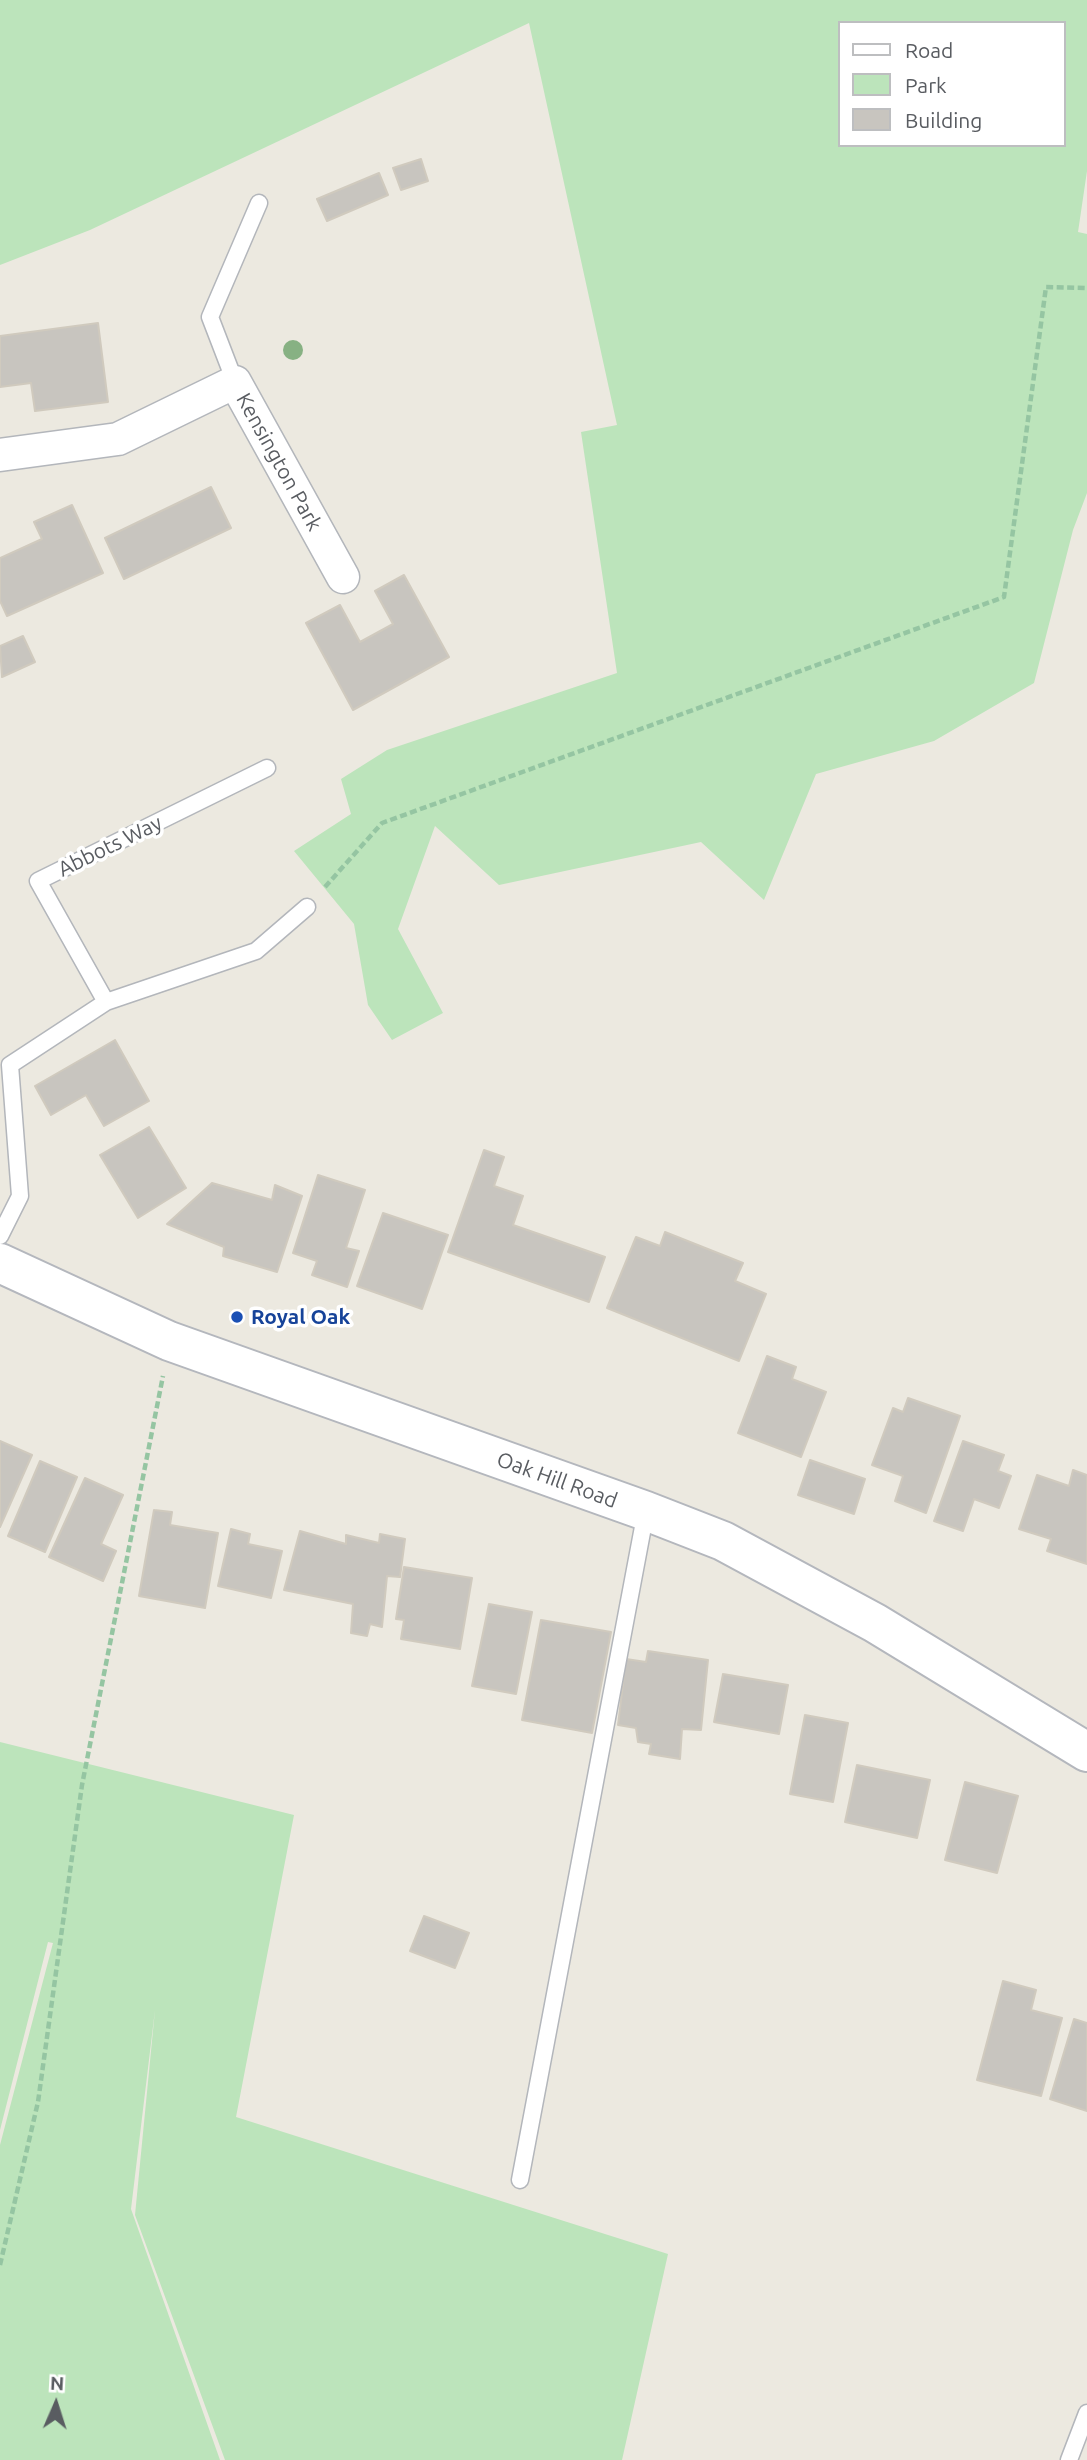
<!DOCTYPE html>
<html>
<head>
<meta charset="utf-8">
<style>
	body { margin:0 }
	#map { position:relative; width:1087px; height:2460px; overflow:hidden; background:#ece9e0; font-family:Ubuntu,sans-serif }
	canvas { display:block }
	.legend { position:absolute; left:838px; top:21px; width:228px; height:126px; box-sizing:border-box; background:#fff; border:2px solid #bdbec0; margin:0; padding:9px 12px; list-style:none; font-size:21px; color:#595c61 }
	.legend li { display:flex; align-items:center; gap:14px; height:35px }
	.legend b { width:35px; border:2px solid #bdbec0 }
	.north { position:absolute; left:21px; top:2369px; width:70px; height:70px; -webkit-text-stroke:5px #fff; paint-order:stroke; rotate:3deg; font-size:19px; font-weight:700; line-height:28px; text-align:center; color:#595c61 }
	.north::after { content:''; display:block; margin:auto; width:24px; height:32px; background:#595c61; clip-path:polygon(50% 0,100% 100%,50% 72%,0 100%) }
</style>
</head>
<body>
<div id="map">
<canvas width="1087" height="2460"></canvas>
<ul class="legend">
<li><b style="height:9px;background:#fff"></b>Road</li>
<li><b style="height:19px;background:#bce4bb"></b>Park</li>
<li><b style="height:19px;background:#c8c5bf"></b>Building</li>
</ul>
<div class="north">N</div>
</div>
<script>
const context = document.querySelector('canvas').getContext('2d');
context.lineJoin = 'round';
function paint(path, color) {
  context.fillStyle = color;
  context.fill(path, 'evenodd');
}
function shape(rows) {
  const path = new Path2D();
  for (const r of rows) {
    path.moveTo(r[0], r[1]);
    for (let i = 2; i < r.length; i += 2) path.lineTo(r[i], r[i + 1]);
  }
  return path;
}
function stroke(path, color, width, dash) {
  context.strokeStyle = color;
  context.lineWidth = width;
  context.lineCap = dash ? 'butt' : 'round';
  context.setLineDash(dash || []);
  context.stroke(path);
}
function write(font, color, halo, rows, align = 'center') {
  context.font = font + ' Ubuntu,sans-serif';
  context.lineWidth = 7;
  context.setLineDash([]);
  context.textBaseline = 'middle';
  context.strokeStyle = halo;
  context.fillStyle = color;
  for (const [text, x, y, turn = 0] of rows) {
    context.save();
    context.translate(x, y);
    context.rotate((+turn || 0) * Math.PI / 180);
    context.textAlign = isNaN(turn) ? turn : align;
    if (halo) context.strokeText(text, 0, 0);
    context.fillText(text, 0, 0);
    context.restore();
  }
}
paint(shape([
	[0,0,1087,0,1087,171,1078,232,1087,234,1087,493,1073,530,1034,683,934,741,816,774,764,900,701,842,499,885,435,826,398,929,443,1013,392,1040,368,1005,354,924,294,851,351,814,341,779,387,750,617,673,581,432,617,425,529,23,90,230,0,265],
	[840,23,1064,23,1064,145,840,145],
	[0,1742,294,1815,236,2117,668,2254,622,2460,225,2460,135,2215,155,2010,131,2209,220,2460,0,2460,0,2145,53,1943,48,1942,0,2130]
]), '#bce4bb');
const building = shape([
	[421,159,428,181,401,190,393,168,421,159],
	[379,173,388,195,327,221,317,199,379,173],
	[98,323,108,402,35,411,31,383,0,387,0,336,98,323],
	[211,487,231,528,124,579,105,538,211,487],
	[72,505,103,573,7,616,0,601,0,558,42,539,34,522,72,505],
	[404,575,449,657,353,710,306,623,340,605,360,642,393,624,375,591,404,575],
	[23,636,35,662,2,677,0,646,23,636],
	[115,1040,149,1101,104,1126,86,1095,51,1115,35,1086,115,1040],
	[149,1127,186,1188,138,1218,100,1155,149,1127],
	[484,1150,504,1157,494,1186,523,1196,513,1225,605,1257,589,1302,448,1252,484,1150],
	[318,1175,365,1190,346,1248,359,1251,347,1287,312,1275,317,1261,293,1253,318,1175],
	[212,1183,272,1200,275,1185,302,1196,277,1272,223,1256,224,1247,167,1224,212,1183],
	[383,1213,448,1235,422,1309,357,1286,383,1213],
	[665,1232,743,1263,735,1281,766,1294,739,1361,607,1308,636,1237,660,1246,665,1232],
	[767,1356,796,1367,792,1379,826,1392,801,1457,738,1433,767,1356],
	[908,1398,960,1416,926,1513,895,1501,903,1476,872,1465,893,1408,903,1412,908,1398],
	[0,1441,32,1455,0,1527,0,1441],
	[963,1441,1004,1455,998,1471,1011,1476,999,1508,974,1499,963,1531,934,1521,963,1441],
	[810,1460,865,1479,854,1514,798,1495,810,1460],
	[40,1461,77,1477,45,1552,8,1536,40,1461],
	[1073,1470,1087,1475,1087,1564,1047,1551,1051,1539,1019,1529,1037,1475,1069,1486,1073,1470],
	[85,1478,123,1495,101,1544,116,1551,103,1581,49,1557,85,1478],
	[154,1510,172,1512,170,1525,218,1533,205,1608,139,1596,154,1510],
	[231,1529,250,1534,248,1544,282,1551,271,1598,218,1586,231,1529],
	[300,1531,346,1544,346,1535,379,1543,380,1534,405,1539,400,1577,387,1576,382,1627,370,1624,367,1636,351,1633,353,1604,284,1590,300,1531],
	[404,1567,472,1578,460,1649,401,1639,404,1620,396,1619,404,1567],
	[489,1604,532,1612,516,1694,472,1686,489,1604],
	[541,1620,611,1632,592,1733,522,1720,541,1620],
	[648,1651,708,1660,701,1730,682,1729,680,1759,649,1754,651,1744,638,1742,636,1728,618,1725,626,1659,646,1662,648,1651],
	[723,1674,788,1685,779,1734,714,1722,723,1674],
	[805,1715,848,1723,833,1802,790,1794,805,1715],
	[857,1765,930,1780,917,1838,845,1822,857,1765],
	[965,1782,1018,1796,997,1873,945,1860,965,1782],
	[424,1916,469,1933,455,1968,410,1951,424,1916],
	[1003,1981,1036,1990,1031,2010,1062,2018,1041,2096,977,2080,1003,1981],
	[1074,2019,1087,2023,1087,2111,1050,2099,1074,2019]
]);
paint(building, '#c8c5bf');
stroke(building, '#d0cabe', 2);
const service = shape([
	[235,382,210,317,259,203],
	[106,1002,38,881,267,768],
	[0,1236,20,1196,10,1065,106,1002,256,951,307,907],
	[520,2180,646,1511],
	[1069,2460,1087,2413]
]);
const minor = shape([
	[0,455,118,439,235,382,343,577]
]);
const secondary = shape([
	[0,1263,169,1341,646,1511,723,1541,875,1623,1087,1752]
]);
stroke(service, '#b3b6bb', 19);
stroke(minor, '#b3b6bb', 35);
stroke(secondary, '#b4b7bd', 42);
stroke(shape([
	[325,887,382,823,1004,597,1046,287,1087,288],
	[0,2265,38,2102,82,1785,163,1376]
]), '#95c5a2', 4.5, [7, 3.5]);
stroke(service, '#fff', 16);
stroke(minor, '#fff', 32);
stroke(secondary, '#fff', 38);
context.fillStyle = '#87b183';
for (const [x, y] of [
	[293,350]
]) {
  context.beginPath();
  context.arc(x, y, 10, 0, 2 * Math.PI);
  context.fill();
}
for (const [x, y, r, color] of [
	[237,1317,7,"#1a4fb4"]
]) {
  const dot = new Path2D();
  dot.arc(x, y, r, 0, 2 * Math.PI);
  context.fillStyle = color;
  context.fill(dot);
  stroke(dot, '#fff', 2.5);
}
write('21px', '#595c61', '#fff', [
	["Kensington Park",279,462,61],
	["Abbots Way",110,846,-26],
	["Oak Hill Road",557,1480,20]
]);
write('bold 21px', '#164399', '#fff', [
	["Royal Oak",251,1317]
], 'left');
</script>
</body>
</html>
